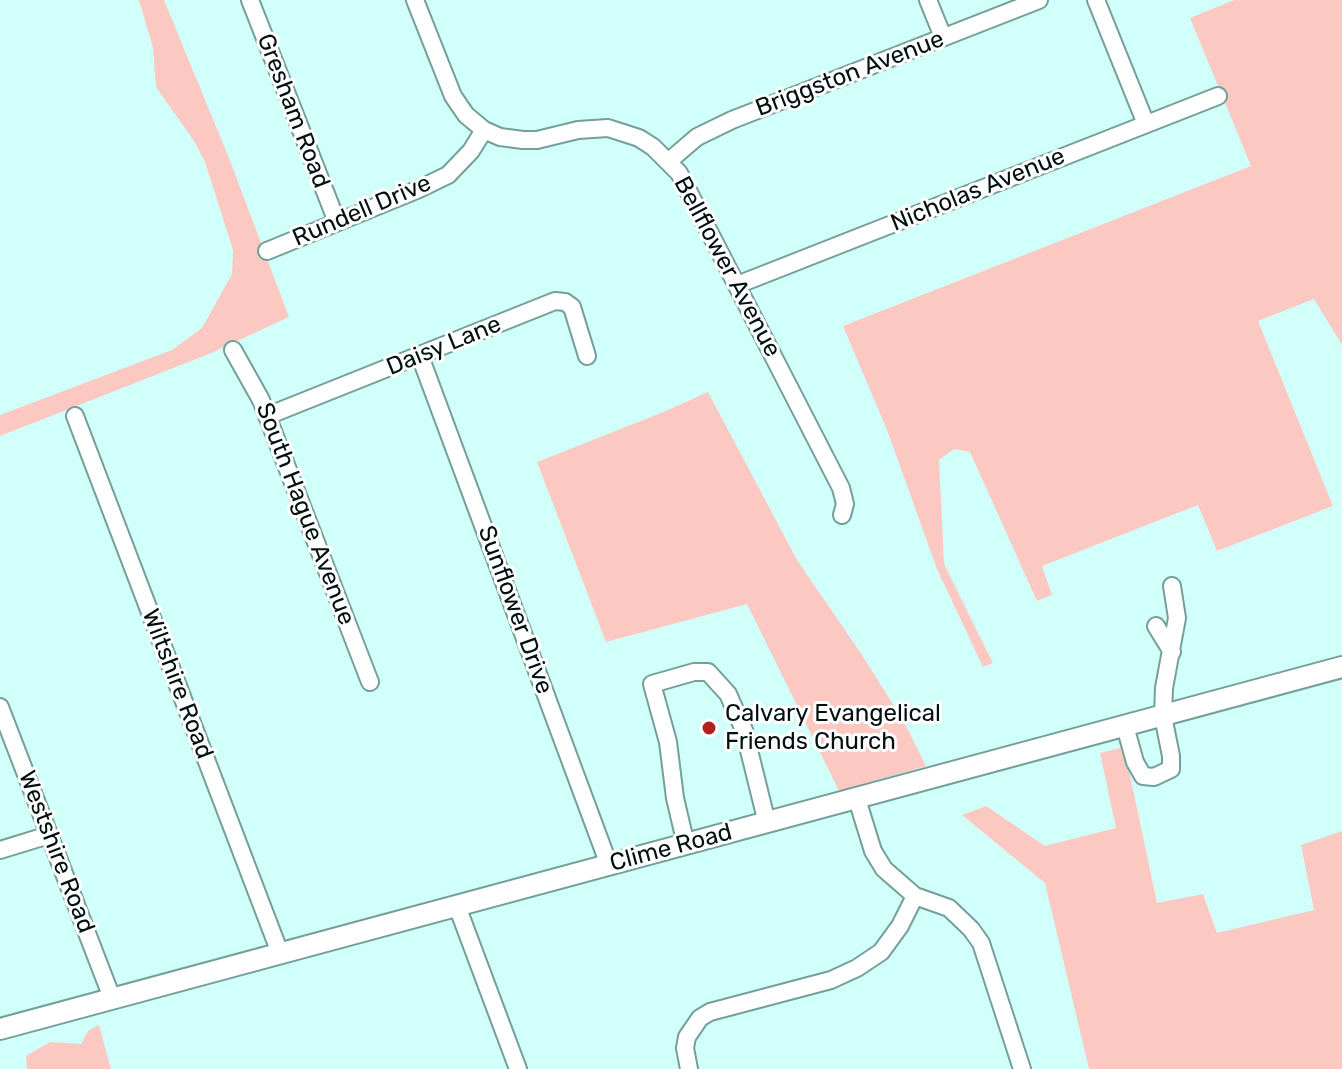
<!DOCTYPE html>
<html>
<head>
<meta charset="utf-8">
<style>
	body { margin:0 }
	canvas { display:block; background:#d1fff9 }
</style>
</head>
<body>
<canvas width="1342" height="1069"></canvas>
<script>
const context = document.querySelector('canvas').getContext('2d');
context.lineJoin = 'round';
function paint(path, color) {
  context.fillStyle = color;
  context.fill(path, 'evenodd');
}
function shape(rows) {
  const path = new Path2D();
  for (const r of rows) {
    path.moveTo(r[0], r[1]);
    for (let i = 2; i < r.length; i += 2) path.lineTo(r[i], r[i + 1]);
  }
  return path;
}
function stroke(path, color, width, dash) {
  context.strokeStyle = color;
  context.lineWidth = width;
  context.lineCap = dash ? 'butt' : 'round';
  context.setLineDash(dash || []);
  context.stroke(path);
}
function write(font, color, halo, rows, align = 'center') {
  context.font = font + ' Rubik,sans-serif';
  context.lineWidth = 6;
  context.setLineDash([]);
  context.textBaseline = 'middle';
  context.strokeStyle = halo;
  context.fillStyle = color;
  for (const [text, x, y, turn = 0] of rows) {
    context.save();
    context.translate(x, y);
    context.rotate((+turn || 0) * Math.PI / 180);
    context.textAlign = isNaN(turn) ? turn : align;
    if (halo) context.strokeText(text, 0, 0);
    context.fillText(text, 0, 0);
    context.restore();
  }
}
paint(shape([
	[139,0,164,0,229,158,289,317,209,354,0,436,0,415,172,350,202,328,232,274,233,250,205,162,194,141,156,87,153,48],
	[1234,0,1342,0,1342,345,1314,299,1258,321,1333,506,1217,551,1198,505,1042,566,1052,595,1037,601,970,452,954,449,939,460,944,564,993,663,983,667,937,569,887,430,843,326,1251,166,1190,18],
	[708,392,797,560,860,652,903,720,926,766,839,791,747,604,606,642,537,462,661,413],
	[1124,747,1157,903,1203,894,1217,933,1314,910,1301,845,1342,831,1342,1069,1089,1069,1045,883,962,815,986,806,1045,846,1116,828,1100,753],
	[99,1025,111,1069,27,1069,26,1056,50,1042,81,1044,88,1031]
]), '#fbc9c2');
const minor = shape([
	[250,0,337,222],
	[415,0,453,96,466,115,484,130,500,137,523,140,537,140,578,130,608,128,639,138,653,147,679,173,841,488,845,504,842,515],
	[928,0,943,37],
	[1096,0,1146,124],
	[669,161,697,137,732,120,1039,0],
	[267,251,419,189,448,175,471,151,484,130],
	[737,285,1218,96],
	[233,350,261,400,370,682],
	[420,356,609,865],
	[75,416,280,953],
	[267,416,555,301,565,302,572,307,587,356],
	[1156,626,1172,652],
	[0,707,112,998],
	[1125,726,1135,762,1143,776,1154,777,1171,769,1171,756,1163,716,1164,688,1177,618,1172,586],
	[857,799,873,851,884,869,915,896,949,908,971,929,981,943,1022,1069],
	[686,845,675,798,668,742,652,684,694,672,708,672,728,694,744,730,767,823],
	[0,850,49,835],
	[457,906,518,1069],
	[689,1069,685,1048,687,1037,700,1018,710,1012,831,980,857,968,881,952,900,926,915,896]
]);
const major = shape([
	[0,1029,1342,667]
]);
stroke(minor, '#749f9a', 20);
stroke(major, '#749f9a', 24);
stroke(minor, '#fff', 16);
stroke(major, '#fff', 20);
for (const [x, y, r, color] of [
	[709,728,8,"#b02020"]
]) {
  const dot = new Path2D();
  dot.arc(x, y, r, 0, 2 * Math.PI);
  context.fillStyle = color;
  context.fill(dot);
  stroke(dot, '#fff', 3);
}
write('24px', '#02110f', '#fff', [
	["Briggston Avenue",850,74,-21],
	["Gresham Road",293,111,69],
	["Nicholas Avenue",978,190,-22],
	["Rundell Drive",362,211,-23],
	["Bellflower Avenue",727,267,62],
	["Daisy Lane",444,346,-22],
	["South Hague Avenue",305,514,69],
	["Sunflower Drive",515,610,70],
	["Wiltshire Road",177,684,69],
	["Clime Road",671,848,-15],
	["Westshire Road",56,852,69]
]);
write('24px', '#02110f', '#fff', [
	["Calvary Evangelical",725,714],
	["Friends Church",725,742]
], 'left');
</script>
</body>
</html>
